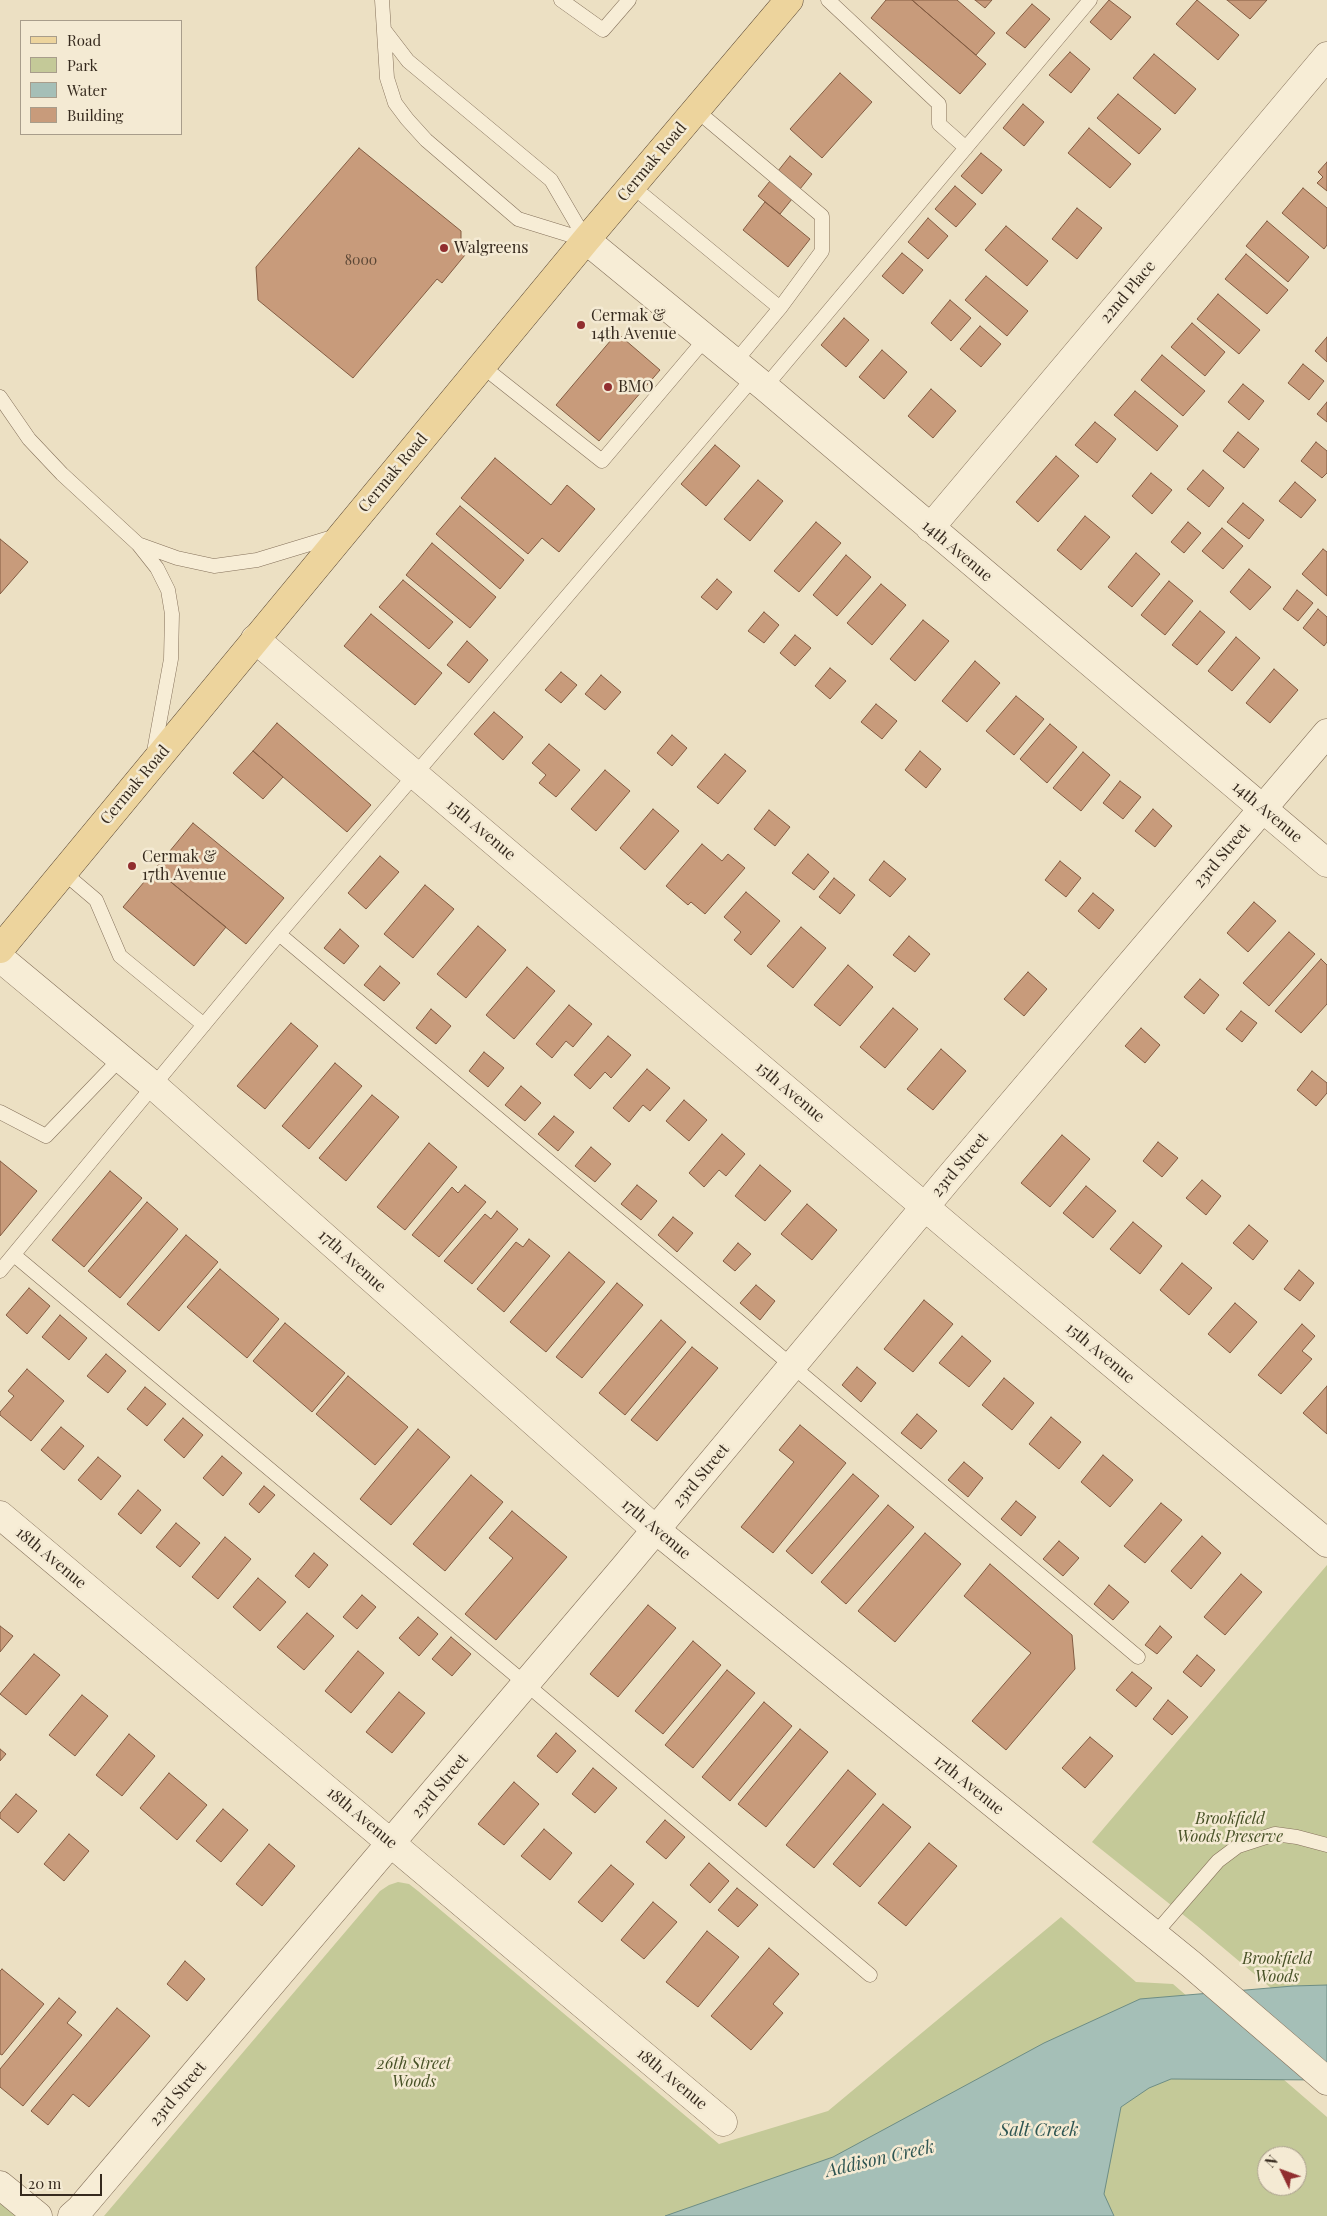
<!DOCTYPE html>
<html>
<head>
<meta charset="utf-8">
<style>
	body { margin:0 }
	#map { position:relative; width:1327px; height:2216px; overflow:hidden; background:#ece0c3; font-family:"Playfair Display",serif }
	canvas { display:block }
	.legend { position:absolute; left:20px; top:20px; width:162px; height:115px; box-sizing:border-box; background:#f4ead3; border:1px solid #a89d8b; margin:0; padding:6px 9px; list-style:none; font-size:15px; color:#362a1e }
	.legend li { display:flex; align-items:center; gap:10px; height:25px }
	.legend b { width:25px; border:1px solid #a89d8b }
	.north { position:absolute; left:1257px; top:2146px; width:50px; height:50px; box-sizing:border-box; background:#f4ead3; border:1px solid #a89d8b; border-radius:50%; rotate:312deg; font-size:14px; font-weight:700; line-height:20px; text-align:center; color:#362a1e }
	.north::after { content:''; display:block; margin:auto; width:18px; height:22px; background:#912e2f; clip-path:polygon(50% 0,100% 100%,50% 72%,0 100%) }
	.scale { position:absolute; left:20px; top:2174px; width:82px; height:22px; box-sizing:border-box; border:2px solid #362a1e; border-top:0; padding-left:6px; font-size:15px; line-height:18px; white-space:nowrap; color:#362a1e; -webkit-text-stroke:4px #f4ead3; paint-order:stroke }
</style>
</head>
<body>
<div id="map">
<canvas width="1327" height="2216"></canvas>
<ul class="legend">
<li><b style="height:6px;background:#edd49d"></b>Road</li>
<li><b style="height:14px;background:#c4c998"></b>Park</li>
<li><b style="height:14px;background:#a5bfb7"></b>Water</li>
<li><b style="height:14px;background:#c89b7b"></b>Building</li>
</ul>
<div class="north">N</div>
<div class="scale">20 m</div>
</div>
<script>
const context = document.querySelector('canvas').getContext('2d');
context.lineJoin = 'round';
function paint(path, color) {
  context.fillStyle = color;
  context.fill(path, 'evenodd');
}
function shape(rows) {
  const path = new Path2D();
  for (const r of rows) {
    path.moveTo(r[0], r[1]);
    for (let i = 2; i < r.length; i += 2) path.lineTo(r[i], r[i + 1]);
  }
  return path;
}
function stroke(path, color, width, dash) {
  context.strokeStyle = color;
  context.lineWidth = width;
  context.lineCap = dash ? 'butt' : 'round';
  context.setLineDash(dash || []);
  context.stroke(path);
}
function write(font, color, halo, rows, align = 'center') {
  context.font = font + ' "Playfair Display",serif';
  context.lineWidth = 5;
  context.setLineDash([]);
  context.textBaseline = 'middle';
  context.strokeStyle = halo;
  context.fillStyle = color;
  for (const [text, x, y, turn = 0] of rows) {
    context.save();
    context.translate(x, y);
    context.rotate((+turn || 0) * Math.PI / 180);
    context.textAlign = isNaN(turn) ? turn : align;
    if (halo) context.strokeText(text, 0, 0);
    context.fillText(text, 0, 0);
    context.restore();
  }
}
paint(shape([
	[1327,1565,1327,2035,1196,1925,1092,1842],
	[398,1882,409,1884,418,1891,719,2144,828,2111,1061,1917,1136,1982,1173,1984,1327,2117,1327,2216,104,2216,380,1891,389,1885],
	[1267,2156,1297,2156,1297,2186,1267,2186],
	[0,2201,18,2216,0,2216]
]), '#c4c998');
const water = shape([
	[1327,1985,1327,2080,1171,2079,1149,2088,1121,2107,1104,2194,1114,2216,665,2216,833,2157,1044,2043,1140,1999,1293,1986,1327,1985]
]);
paint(water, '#a5bfb7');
stroke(water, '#6d8d85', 1);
const building = shape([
	[886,0,912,0,986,64,960,94,871,18,886,0],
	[912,0,957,0,995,33,976,55,912,0],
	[975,0,992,0,985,8,975,0],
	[1109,0,1131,17,1111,40,1090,22,1109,0],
	[1197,0,1239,35,1218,60,1176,24,1197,0],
	[1227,0,1267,0,1250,19,1227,0],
	[1032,4,1050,19,1025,48,1006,33,1032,4],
	[1070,52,1090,69,1071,93,1049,75,1070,52],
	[1154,54,1196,89,1175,114,1133,78,1154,54],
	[840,73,872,102,822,158,790,129,840,73],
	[1118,94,1161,129,1139,154,1097,118,1118,94],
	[1023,104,1044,122,1024,146,1003,128,1023,104],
	[1089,128,1131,164,1110,188,1068,153,1089,128],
	[359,148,461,231,461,251,465,255,442,283,437,279,353,378,258,300,256,267,359,148],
	[981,153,1002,170,982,194,961,176,981,153],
	[790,156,812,174,780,214,758,196,790,156],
	[1327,162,1327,191,1317,183,1323,177,1318,172,1327,162],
	[955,186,976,204,956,227,935,209,955,186],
	[1303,188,1327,208,1327,245,1324,249,1282,213,1303,188],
	[765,202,810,239,788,267,743,230,765,202],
	[1077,208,1102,228,1077,259,1052,239,1077,208],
	[928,218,948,236,928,259,908,242,928,218],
	[1267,221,1309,257,1288,282,1246,246,1267,221],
	[1006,226,1048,261,1027,286,985,250,1006,226],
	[902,253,923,270,903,294,882,276,902,253],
	[1246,254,1288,290,1267,314,1225,279,1246,254],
	[986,276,1028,311,1007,336,965,300,986,276],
	[1218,294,1260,330,1239,354,1197,319,1218,294],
	[950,300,971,318,951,341,931,323,950,300],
	[844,318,869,340,846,367,821,345,844,318],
	[1192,323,1225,352,1205,376,1171,347,1192,323],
	[980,326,1001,344,981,367,960,349,980,326],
	[617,333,660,370,599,441,556,405,617,333],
	[1327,337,1327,362,1315,351,1327,337],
	[882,350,907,372,884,399,859,377,882,350],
	[1162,355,1205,391,1183,416,1141,380,1162,355],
	[1303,364,1324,381,1309,400,1288,383,1303,364],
	[1243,384,1264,401,1249,420,1228,402,1243,384],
	[931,389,956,411,933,438,908,416,931,389],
	[1135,391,1178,426,1157,451,1114,415,1135,391],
	[1327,402,1327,422,1317,414,1327,402],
	[1095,422,1116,439,1097,463,1075,445,1095,422],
	[1238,432,1259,449,1244,468,1223,451,1238,432],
	[1316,442,1327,451,1327,473,1322,478,1301,461,1316,442],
	[715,445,740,466,706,506,681,484,715,445],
	[1056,456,1079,476,1038,522,1016,502,1056,456],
	[495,458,551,505,567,485,595,509,559,552,542,538,528,554,461,498,495,458],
	[1203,470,1224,488,1209,507,1187,489,1203,470],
	[1151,473,1172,490,1152,514,1132,496,1151,473],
	[758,480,783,501,750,541,724,519,758,480],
	[1295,482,1316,500,1301,518,1279,501,1295,482],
	[1243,503,1264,520,1249,539,1227,522,1243,503],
	[460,506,524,560,500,589,436,534,460,506],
	[1085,516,1110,537,1081,570,1057,550,1085,516],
	[816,522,841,543,799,592,774,571,816,522],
	[1188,522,1201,533,1184,553,1171,542,1188,522],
	[1222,528,1243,546,1223,569,1202,551,1222,528],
	[0,539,28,562,0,594,0,539],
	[432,543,496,597,470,628,406,575,432,543],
	[1323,549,1327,552,1327,596,1302,574,1323,549],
	[1136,553,1160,574,1132,607,1108,587,1136,553],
	[846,555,871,577,837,616,813,595,846,555],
	[1249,569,1271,587,1250,610,1230,592,1249,569],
	[717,579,732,592,717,610,701,597,717,579],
	[403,580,453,622,429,649,379,607,403,580],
	[1169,581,1193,601,1165,635,1141,615,1169,581],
	[881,584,906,605,872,645,847,623,881,584],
	[1297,590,1313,603,1298,621,1283,609,1297,590],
	[1318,609,1327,617,1327,642,1324,646,1303,628,1318,609],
	[1200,611,1225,632,1197,665,1172,645,1200,611],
	[764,612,779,625,764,643,748,631,764,612],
	[371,614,442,673,415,705,344,646,371,614],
	[923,620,949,641,915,681,890,659,923,620],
	[795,635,811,648,795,666,780,653,795,635],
	[1236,637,1260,658,1232,691,1208,671,1236,637],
	[467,641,488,660,469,683,447,665,467,641],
	[975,661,1000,683,967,722,942,701,975,661],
	[830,668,846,681,830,699,815,686,830,668],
	[1274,669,1298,690,1270,723,1246,703,1274,669],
	[561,672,577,685,561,703,545,690,561,672],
	[601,675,621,692,605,710,585,694,601,675],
	[1016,696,1044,719,1014,755,986,731,1016,696],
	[876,704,897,721,882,739,861,722,876,704],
	[494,712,523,737,503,760,474,734,494,712],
	[277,723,371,805,347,832,253,751,277,723],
	[1050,724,1077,747,1047,783,1020,759,1050,724],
	[672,735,687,748,672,766,657,753,672,735],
	[549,744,580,770,556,797,539,783,546,775,532,763,549,744],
	[253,751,283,777,263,799,233,773,253,751],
	[920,751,941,769,926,788,905,770,920,751],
	[1083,752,1110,775,1081,811,1053,788,1083,752],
	[725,754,746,771,718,804,697,787,725,754],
	[605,770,630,791,596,831,571,809,605,770],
	[1120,781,1141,797,1123,819,1103,803,1120,781],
	[653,809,679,831,645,870,620,848,653,809],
	[1153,809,1172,826,1155,847,1135,831,1153,809],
	[769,810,790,827,775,846,754,829,769,810],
	[193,823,284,898,246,944,155,869,193,823],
	[702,844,722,861,728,854,745,868,705,914,691,902,688,905,666,886,702,844],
	[808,854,829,872,814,890,792,873,808,854],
	[380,856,399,872,366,909,348,893,380,856],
	[884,861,906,879,890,897,869,880,884,861],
	[1060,861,1081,878,1066,897,1045,880,1060,861],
	[155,869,226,927,194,966,123,907,155,869],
	[834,878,855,895,840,914,819,897,834,878],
	[425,885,454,909,413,958,384,934,425,885],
	[746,892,780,921,751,955,734,940,741,932,724,917,746,892],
	[1093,893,1114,910,1099,929,1078,911,1093,893],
	[1254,902,1276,921,1248,952,1227,933,1254,902],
	[478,926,506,950,466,998,437,974,478,926],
	[801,927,826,948,793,988,767,966,801,927],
	[340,929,359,946,344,964,324,948,340,929],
	[1289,932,1315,954,1269,1006,1243,983,1289,932],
	[909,936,930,954,915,972,893,955,909,936],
	[1321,959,1327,965,1327,1004,1301,1033,1275,1011,1321,959],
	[848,965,873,987,840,1026,814,1005,848,965],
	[380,966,400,983,384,1001,364,985,380,966],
	[527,967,555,991,514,1039,486,1015,527,967],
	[1028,972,1047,989,1024,1016,1004,999,1028,972],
	[1200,979,1219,995,1204,1014,1184,997,1200,979],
	[569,1005,592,1024,573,1047,566,1041,552,1058,536,1044,569,1005],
	[893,1008,918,1029,885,1068,860,1047,893,1008],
	[431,1009,451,1026,436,1044,416,1028,431,1009],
	[1241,1011,1257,1023,1242,1042,1226,1029,1241,1011],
	[291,1023,318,1046,265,1109,237,1086,291,1023],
	[1141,1028,1160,1045,1145,1063,1125,1046,1141,1028],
	[608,1036,631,1055,611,1078,605,1072,590,1089,574,1075,608,1036],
	[941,1049,966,1071,933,1110,907,1089,941,1049],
	[484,1052,504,1068,488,1087,469,1071,484,1052],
	[335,1063,362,1086,309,1149,282,1126,335,1063],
	[647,1069,670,1088,650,1111,643,1105,629,1122,613,1108,647,1069],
	[1312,1071,1327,1083,1327,1093,1316,1106,1297,1090,1312,1071],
	[521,1086,541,1103,525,1121,505,1105,521,1086],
	[372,1095,399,1117,346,1181,319,1158,372,1095],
	[684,1100,707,1120,689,1141,666,1121,684,1100],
	[554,1116,574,1132,558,1151,538,1134,554,1116],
	[722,1134,745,1154,726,1176,719,1170,704,1187,689,1173,722,1134],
	[1062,1135,1090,1159,1050,1207,1021,1183,1062,1135],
	[1158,1142,1178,1158,1162,1177,1143,1161,1158,1142],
	[429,1143,457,1167,405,1230,377,1207,429,1143],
	[591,1147,611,1164,595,1182,575,1166,591,1147],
	[0,1161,37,1191,0,1236,0,1161],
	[760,1165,791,1191,765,1221,735,1196,760,1165],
	[110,1171,142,1198,84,1267,52,1240,110,1171],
	[1202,1180,1221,1196,1206,1215,1186,1198,1202,1180],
	[465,1185,486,1202,439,1257,412,1235,452,1187,458,1193,465,1185],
	[637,1185,657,1201,641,1220,621,1204,637,1185],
	[1086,1186,1116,1211,1093,1238,1063,1213,1086,1186],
	[147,1202,178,1229,120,1298,88,1271,147,1202],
	[807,1204,837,1230,812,1260,781,1234,807,1204],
	[497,1211,518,1229,472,1284,444,1261,485,1214,491,1219,497,1211],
	[673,1217,693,1233,677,1252,658,1235,673,1217],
	[1133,1222,1162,1246,1140,1274,1110,1249,1133,1222],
	[1249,1225,1268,1241,1253,1260,1233,1243,1249,1225],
	[186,1235,218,1262,159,1331,127,1304,186,1235],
	[529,1239,550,1256,504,1312,477,1289,516,1242,523,1247,529,1239],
	[738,1243,751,1254,735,1271,723,1261,738,1243],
	[569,1252,605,1282,546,1352,510,1322,569,1252],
	[1182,1263,1212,1288,1189,1315,1160,1290,1182,1263],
	[220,1269,279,1319,247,1358,187,1307,220,1269],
	[1299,1270,1314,1283,1300,1301,1284,1289,1299,1270],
	[617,1283,643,1305,582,1378,556,1357,617,1283],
	[756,1285,775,1301,760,1320,740,1303,756,1285],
	[29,1288,50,1306,27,1334,6,1315,29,1288],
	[924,1300,953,1324,913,1372,884,1349,924,1300],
	[1235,1303,1257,1322,1230,1353,1208,1334,1235,1303],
	[60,1315,87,1338,69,1360,42,1337,60,1315],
	[661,1320,686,1342,625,1415,599,1393,661,1320],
	[285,1323,345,1373,312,1412,253,1361,285,1323],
	[1302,1324,1315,1336,1302,1351,1312,1359,1281,1394,1258,1375,1302,1324],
	[962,1336,991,1361,969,1387,939,1363,962,1336],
	[692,1347,718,1368,657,1441,631,1420,692,1347],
	[106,1354,126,1371,108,1393,87,1376,106,1354],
	[857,1367,876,1383,861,1402,842,1385,857,1367],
	[27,1369,64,1401,31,1441,0,1415,0,1412,14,1396,8,1391,27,1369],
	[348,1376,408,1427,375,1465,316,1414,348,1376],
	[1004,1378,1034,1403,1012,1430,982,1405,1004,1378],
	[1327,1386,1327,1434,1303,1413,1327,1386],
	[145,1387,166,1404,147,1426,127,1409,145,1387],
	[917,1414,937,1431,921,1449,901,1433,917,1414],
	[1051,1417,1081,1442,1059,1469,1029,1444,1051,1417],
	[183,1418,203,1435,184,1458,164,1440,183,1418],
	[800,1425,846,1463,773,1553,741,1527,794,1462,779,1450,800,1425],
	[61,1427,84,1446,64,1470,41,1450,61,1427],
	[418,1429,450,1457,391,1525,360,1499,418,1429],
	[1103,1455,1133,1480,1110,1507,1081,1482,1103,1455],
	[222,1456,242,1473,223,1496,203,1478,222,1456],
	[98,1457,121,1476,101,1500,78,1480,98,1457],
	[964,1462,983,1478,968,1497,948,1480,964,1462],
	[853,1474,879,1496,812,1574,786,1551,853,1474],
	[471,1475,503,1502,445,1571,413,1544,471,1475],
	[264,1486,275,1495,259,1513,249,1504,264,1486],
	[138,1490,161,1510,141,1534,118,1514,138,1490],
	[1016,1501,1036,1517,1021,1536,1001,1519,1016,1501],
	[1161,1503,1182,1520,1145,1563,1124,1546,1161,1503],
	[888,1505,914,1527,846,1604,821,1582,888,1505],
	[512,1511,567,1557,496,1640,465,1614,513,1558,489,1538,512,1511],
	[176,1523,200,1543,180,1567,156,1547,176,1523],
	[925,1533,961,1564,895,1642,858,1611,925,1533],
	[1202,1536,1221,1553,1191,1589,1171,1571,1202,1536],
	[225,1537,251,1559,218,1599,192,1577,225,1537],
	[1059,1541,1079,1558,1063,1576,1043,1559,1059,1541],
	[314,1553,328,1565,309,1588,295,1576,314,1553],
	[990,1564,1072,1635,1075,1669,1006,1750,972,1721,1031,1653,964,1596,990,1564],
	[1241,1574,1262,1592,1225,1635,1204,1617,1241,1574],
	[258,1578,286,1602,260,1631,233,1607,258,1578],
	[1109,1585,1129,1602,1113,1620,1094,1604,1109,1585],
	[362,1595,376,1607,357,1629,343,1617,362,1595],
	[648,1605,676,1628,618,1697,590,1674,648,1605],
	[307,1613,334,1636,304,1670,277,1647,307,1613],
	[418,1617,438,1634,419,1656,399,1638,418,1617],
	[0,1626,13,1636,0,1652,0,1626],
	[1160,1626,1172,1637,1157,1654,1145,1645,1160,1626],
	[451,1637,471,1654,452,1676,432,1659,451,1637],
	[693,1641,721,1665,663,1734,635,1711,693,1641],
	[358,1651,384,1673,351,1713,325,1691,358,1651],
	[34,1654,60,1675,26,1715,0,1694,34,1654],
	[1197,1655,1215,1670,1201,1687,1183,1672,1197,1655],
	[727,1670,755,1693,693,1768,665,1745,727,1670],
	[1132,1672,1152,1688,1136,1707,1116,1690,1132,1672],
	[399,1692,425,1713,392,1753,366,1732,399,1692],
	[82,1695,108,1716,75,1756,49,1735,82,1695],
	[1168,1700,1188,1717,1172,1735,1153,1719,1168,1700],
	[764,1702,792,1726,730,1801,702,1777,764,1702],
	[800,1729,828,1752,766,1827,738,1804,800,1729],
	[556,1733,576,1751,557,1773,537,1756,556,1733],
	[129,1734,155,1756,122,1796,96,1775,129,1734],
	[1090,1737,1113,1756,1085,1788,1062,1768,1090,1737],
	[0,1749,6,1754,0,1761,0,1749],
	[593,1768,617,1788,595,1813,572,1794,593,1768],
	[848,1770,876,1794,814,1868,786,1845,848,1770],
	[169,1773,207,1805,177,1840,140,1808,169,1773],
	[514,1782,539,1804,504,1845,478,1824,514,1782],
	[16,1794,37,1811,18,1833,0,1818,0,1813,16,1794],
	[883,1804,911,1827,860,1887,833,1864,883,1804],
	[223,1809,248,1830,221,1862,196,1841,223,1809],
	[665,1820,685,1837,666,1859,646,1842,665,1820],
	[544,1829,572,1853,550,1880,521,1856,544,1829],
	[69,1834,89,1851,64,1881,44,1864,69,1834],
	[929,1843,957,1866,906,1926,878,1903,929,1843],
	[269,1844,295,1866,262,1906,236,1884,269,1844],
	[709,1863,729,1881,710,1903,690,1885,709,1863],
	[611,1865,634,1884,602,1922,578,1902,611,1865],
	[737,1888,758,1905,738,1927,718,1910,737,1888],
	[653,1902,677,1922,644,1959,621,1940,653,1902],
	[707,1931,739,1957,698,2007,666,1982,707,1931],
	[769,1948,799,1974,773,2004,783,2013,751,2050,711,2016,769,1948],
	[185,1961,205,1979,187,2001,167,1984,185,1961],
	[2,1969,44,2004,2,2055,0,2054,0,1971,2,1969],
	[59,1998,76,2012,67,2023,82,2035,23,2106,0,2087,0,2069,59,1998],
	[117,2008,150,2036,89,2107,73,2094,48,2125,31,2111,117,2008]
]);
paint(building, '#c89b7b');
stroke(building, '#835c42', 1);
const service = shape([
	[382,0,387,78,395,103,407,119,426,140,518,219,586,240],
	[561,0,603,30,629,0],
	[828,0,939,104,939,124,966,148],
	[385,31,408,61,551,180,586,240],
	[696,110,822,216,822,251,780,308,735,362],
	[632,186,780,308],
	[482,366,602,461,706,338],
	[765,387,1090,0],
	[0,397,29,439,62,474,138,544,157,568,168,590,172,614,171,659,153,757],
	[138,544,177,558,214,566,257,560,336,536],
	[63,872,96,900,120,956,204,1025],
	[279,934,1138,1657],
	[0,1112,46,1136,120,1059],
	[14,1255,526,1684,870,1975],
	[0,1271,279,934,754,377],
	[1154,1935,1218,1861,1238,1846,1275,1834,1297,1837,1327,1845]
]);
const minor = shape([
	[586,240,765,387,1327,863],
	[930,528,1327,56],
	[255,639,958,1235,1327,1543],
	[0,1515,723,2122],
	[0,2185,38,2216],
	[72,2216,80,2209,623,1569,948,1179,1327,733]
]);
const tertiary = shape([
	[0,958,154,1086,656,1530,1192,1965,1327,2081]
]);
const primary = shape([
	[0,949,586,240,789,0]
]);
stroke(service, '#85715b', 15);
stroke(minor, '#85715b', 29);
stroke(tertiary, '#85715b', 29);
stroke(primary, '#53402f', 29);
stroke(service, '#f7edd6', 14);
stroke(minor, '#f7edd6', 28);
stroke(tertiary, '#f7edd6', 28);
stroke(primary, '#edd49d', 28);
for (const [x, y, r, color] of [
	[444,248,5,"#912e2f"],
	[581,325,5,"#912e2f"],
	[608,387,5,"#912e2f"],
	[132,866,5,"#912e2f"]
]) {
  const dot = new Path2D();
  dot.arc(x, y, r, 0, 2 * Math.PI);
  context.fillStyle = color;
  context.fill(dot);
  stroke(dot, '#f4ead3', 2);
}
write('14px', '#5a4635', null, [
	["8000",361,261]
]);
write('16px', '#362a1e', '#f4ead3', [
	["Cermak Road",652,162,-50],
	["22nd Place",1128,292,-50],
	["Cermak Road",393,473,-50],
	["14th Avenue",957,551,40],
	["Cermak Road",135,785,-50],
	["14th Avenue",1267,812,40],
	["15th Avenue",481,830,40],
	["23rd Street",1222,856,-50],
	["15th Avenue",790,1092,40],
	["23rd Street",960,1165,-50],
	["17th Avenue",352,1261,42],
	["15th Avenue",1100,1353,40],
	["23rd Street",701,1476,-50],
	["17th Avenue",656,1529,40],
	["18th Avenue",51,1558,40],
	["17th Avenue",969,1785,39],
	["23rd Street",440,1786,-50],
	["18th Avenue",362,1818,40],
	["18th Avenue",672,2079,40],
	["23rd Street",178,2094,-50]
]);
write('16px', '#362a1e', '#f4ead3', [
	["Walgreens",454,248],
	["Cermak &",591,316],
	["14th Avenue",591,334],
	["BMO",618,387],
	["Cermak &",142,857],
	["17th Avenue",142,875]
], 'left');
write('italic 16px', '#475126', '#f4ead3', [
	["Brookfield",1230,1819],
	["Woods Preserve",1230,1837],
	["Brookfield",1277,1959],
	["Woods",1277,1977],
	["26th Street",414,2064],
	["Woods",414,2082]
]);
write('italic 18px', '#2e5552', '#f4ead3', [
	["Salt Creek",1039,2130],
	["Addison Creek",880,2159,-13]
]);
</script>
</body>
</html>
